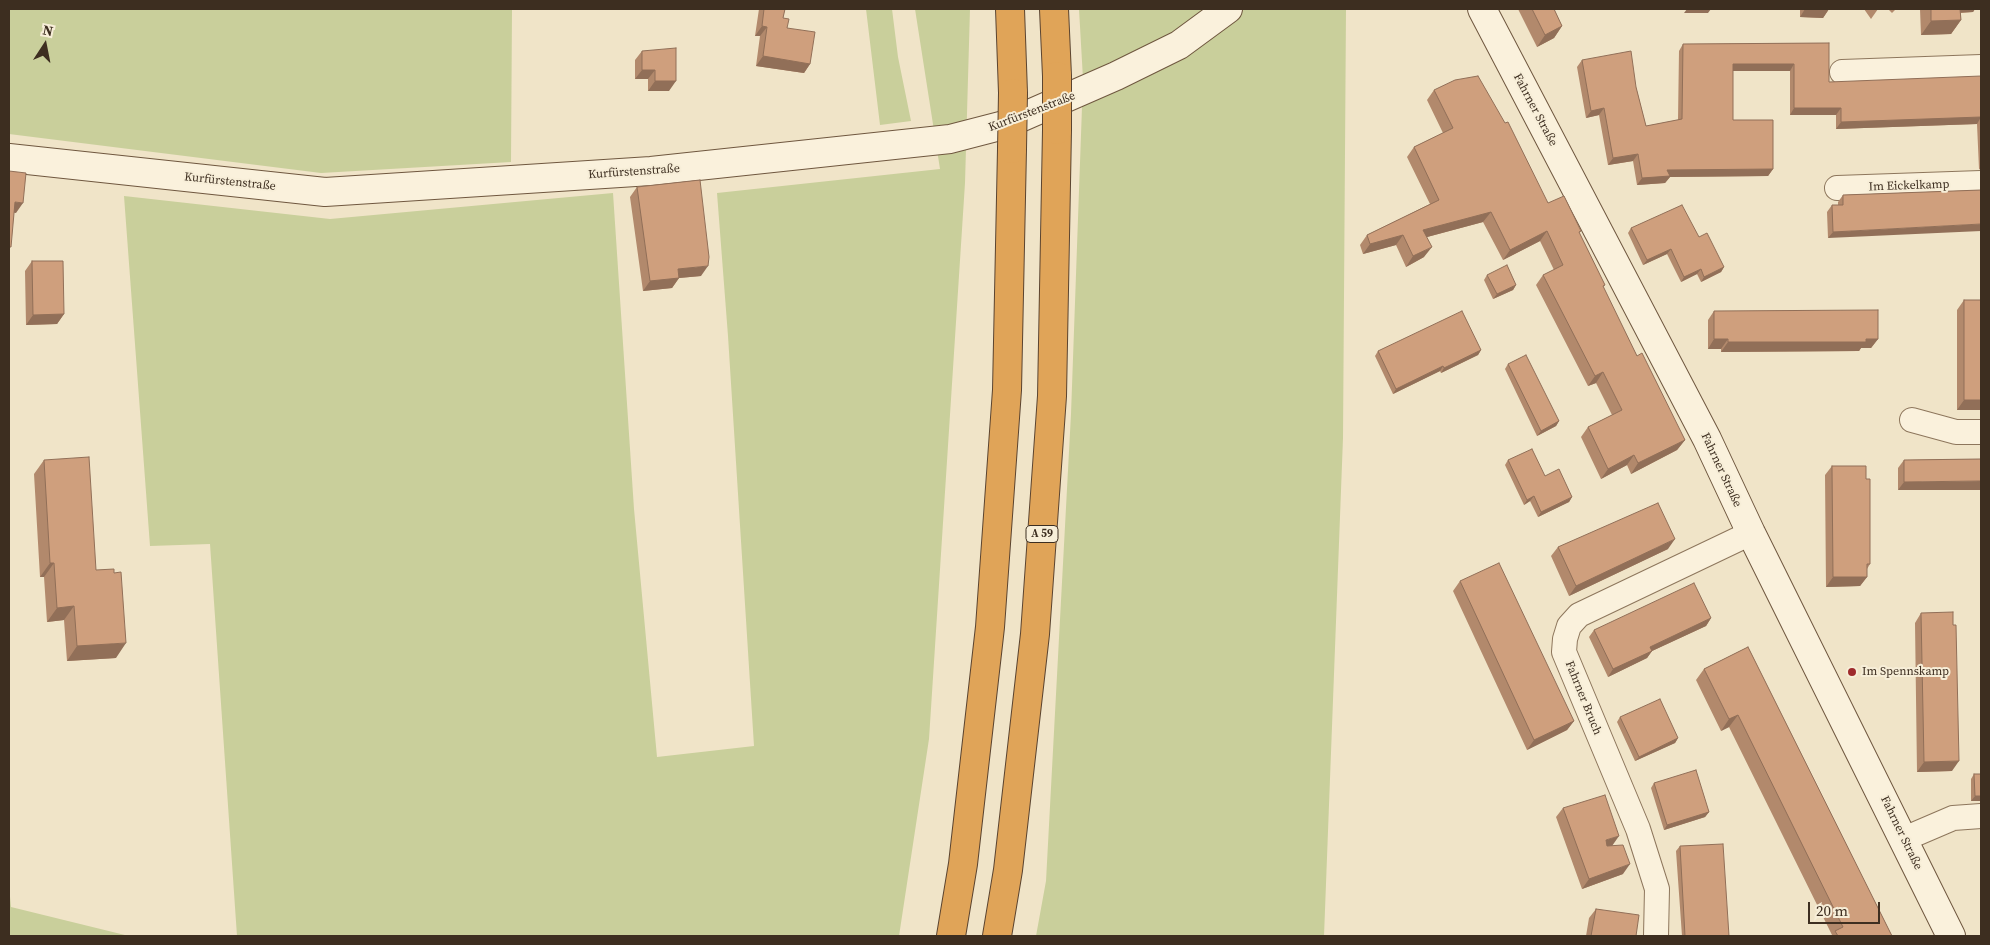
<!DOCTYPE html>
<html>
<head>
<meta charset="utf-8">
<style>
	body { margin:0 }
	#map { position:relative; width:1990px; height:945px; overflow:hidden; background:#f0e4c8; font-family:"Source Serif 4",serif }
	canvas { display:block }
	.frame { position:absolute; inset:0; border:10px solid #3d2e20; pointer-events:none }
	.north { position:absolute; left:20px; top:20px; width:50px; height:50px; -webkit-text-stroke:4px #f7eed8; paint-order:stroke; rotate:11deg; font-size:14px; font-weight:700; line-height:20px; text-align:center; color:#3d2e20 }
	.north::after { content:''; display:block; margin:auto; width:18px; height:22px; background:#3d2e20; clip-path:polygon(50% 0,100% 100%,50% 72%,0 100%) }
	.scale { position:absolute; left:1808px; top:902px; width:72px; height:22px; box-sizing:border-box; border:2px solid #3d2e20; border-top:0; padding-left:6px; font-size:15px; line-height:18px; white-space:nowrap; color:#3d2e20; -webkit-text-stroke:4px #f7eed8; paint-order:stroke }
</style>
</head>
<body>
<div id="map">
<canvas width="1990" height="945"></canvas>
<div class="frame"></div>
<div class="north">N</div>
<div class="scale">20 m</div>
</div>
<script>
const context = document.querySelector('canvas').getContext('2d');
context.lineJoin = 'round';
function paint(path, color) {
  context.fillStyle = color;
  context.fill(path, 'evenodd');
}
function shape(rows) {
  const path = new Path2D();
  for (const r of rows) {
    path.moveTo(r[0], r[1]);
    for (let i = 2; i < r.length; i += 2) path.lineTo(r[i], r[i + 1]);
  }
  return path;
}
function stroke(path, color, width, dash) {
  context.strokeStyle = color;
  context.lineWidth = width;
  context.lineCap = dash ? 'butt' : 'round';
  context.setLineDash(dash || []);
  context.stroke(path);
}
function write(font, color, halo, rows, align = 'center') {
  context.font = font + ' "Source Serif 4",serif';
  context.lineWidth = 4;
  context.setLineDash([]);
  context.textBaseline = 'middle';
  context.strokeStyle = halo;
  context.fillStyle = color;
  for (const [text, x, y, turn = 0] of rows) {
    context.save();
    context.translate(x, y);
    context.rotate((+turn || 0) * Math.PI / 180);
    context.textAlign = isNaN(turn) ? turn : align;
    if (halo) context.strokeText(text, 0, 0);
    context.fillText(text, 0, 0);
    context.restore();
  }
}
paint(shape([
	[9,9,512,9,511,162,321,173,9,134],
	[866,9,892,9,898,57,911,121,880,125],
	[915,9,970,9,965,183,929,739,899,936,237,936,210,544,150,546,124,196,330,219,613,193,634,509,657,757,754,746,728,336,717,193,940,169],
	[1079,9,1346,9,1343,438,1324,936,1036,936,1046,881,1071,414,1083,79],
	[9,886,11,907,129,936,9,936]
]), '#c9cf9b');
const street = shape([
	[1842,72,1981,67],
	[1837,188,1981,183],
	[1912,420,1956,432,1981,432],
	[1904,839,1953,818,1981,816],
	[1656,936,1657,889,1638,829,1564,652,1565,639,1569,626,1579,615,1751,533]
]);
const secondary = shape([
	[1482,9,1707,439,1751,533,1951,936],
	[9,158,325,192,651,171,950,139,1004,125,1116,76,1179,45,1228,9]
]);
const highway = shape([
	[1010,9,1013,93],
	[1054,9,1057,76],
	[951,936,963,864,990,627,1007,390,1012,149],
	[997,936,1008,870,1035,634,1052,396,1057,130]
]);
stroke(street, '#8d765c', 26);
stroke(secondary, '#6f573f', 30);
stroke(highway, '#5b4430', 30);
stroke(street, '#faf1dc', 24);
stroke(secondary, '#faf1dc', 28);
stroke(highway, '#e0a458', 28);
const highwayBridge = shape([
	[1057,130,1057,76],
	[1012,149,1013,93]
]);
stroke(highwayBridge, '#5b4430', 30, []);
stroke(highwayBridge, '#e0a458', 28);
paint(shape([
	[759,9,785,9,783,18,787,28,810,64,804,73,756,66,760,36,755,36],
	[1518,9,1554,9,1562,26,1554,38,1537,47],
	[1800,9,1829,9,1823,18,1800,17],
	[1864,9,1878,9,1871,19],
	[1888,9,1896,9,1892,13],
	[1920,9,1975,9,1973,12,1961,13,1961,20,1951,34,1921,35],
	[1829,43,1829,82,1981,81,1981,170,1979,169,1977,124,1836,129,1836,115,1790,115,1790,71,1733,71,1733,120,1773,169,1768,176,1670,177,1665,183,1637,185,1633,161,1608,165,1599,115,1586,118,1577,67,1582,60,1636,87,1646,126,1678,120,1679,51,1683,44],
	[642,51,669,91,648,91,648,79,635,79,635,60],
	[1434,90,1548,203,1581,231,1579,233,1605,285,1603,287,1637,356,1685,440,1677,450,1631,474,1627,465,1601,479,1581,437,1588,427,1612,415,1596,383,1588,386,1536,285,1543,275,1554,270,1540,241,1503,260,1483,222,1427,237,1424,257,1406,267,1396,245,1363,254,1360,245,1367,235,1430,204,1407,157,1414,147,1443,133,1427,100],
	[637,187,701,276,679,278,672,288,643,291,630,197],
	[1981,190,1828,238,1827,212,1832,205,1838,205,1838,202,1843,195],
	[1631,228,1699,237,1724,267,1721,272,1701,282,1697,274,1681,282,1667,254,1643,265,1628,233],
	[32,261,64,314,57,324,26,325,25,271],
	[1487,275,1516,285,1513,290,1493,299,1484,280],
	[1964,300,1981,300,1981,410,1957,410,1957,310],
	[1714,311,1878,339,1871,348,1861,348,1859,351,1721,352,1721,349,1708,349,1708,320],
	[1481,350,1478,355,1441,373,1440,371,1393,394,1375,356,1378,351],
	[1508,364,1559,421,1556,426,1537,436,1505,369],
	[1981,459,1898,490,1898,468,1904,460],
	[44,460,96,570,116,658,67,661,64,620,47,622,44,577,40,577,34,474],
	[1508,460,1545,476,1572,497,1569,502,1538,517,1530,501,1524,505,1505,465],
	[1832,466,1870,564,1867,569,1867,577,1860,586,1826,587,1825,475],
	[1558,547,1668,549,1569,596,1551,556],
	[1460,581,1574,721,1567,730,1527,750,1453,591],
	[1921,613,1952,771,1917,772,1915,623],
	[1711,618,1706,626,1652,651,1647,658,1608,677,1589,637,1594,630],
	[1748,647,1892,936,1831,936,1832,935,1729,727,1721,731,1696,680,1704,669],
	[1620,717,1678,738,1675,743,1635,761,1617,722],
	[1974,774,1981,774,1981,801,1971,801,1971,779],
	[1654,783,1709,812,1705,817,1664,830,1651,788],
	[1563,808,1612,846,1623,874,1582,889,1556,817],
	[1680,846,1729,936,1682,936,1676,851],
	[1596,909,1636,936,1586,936,1589,918]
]), '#b2896c');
paint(shape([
	[1687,9,1711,9,1708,13,1684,13],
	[1805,9,1829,9,1823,18,1800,17],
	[1953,9,1975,9,1973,12,1950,13],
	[1961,20,1951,34,1921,35,1931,21],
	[762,26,767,27,760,36,755,36],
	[1562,26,1554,38,1537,47,1545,35],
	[763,56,810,64,804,73,756,66],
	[1733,64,1794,64,1790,71,1728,71],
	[642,70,655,70,648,79,635,79],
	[655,81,676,81,669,91,648,91],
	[1604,108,1599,115,1586,118,1591,111],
	[1794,108,1841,108,1836,115,1790,115],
	[1981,117,1977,124,1836,129,1841,122],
	[1638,154,1633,161,1608,165,1613,158],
	[1773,169,1768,176,1670,177,1665,183,1637,185,1642,178,1667,170],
	[15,202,23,203,16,213,9,212],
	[1491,212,1483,222,1416,240,1423,230],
	[1981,224,1981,231,1828,238,1833,232],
	[1547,231,1540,241,1503,260,1510,250],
	[1403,235,1396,245,1363,254,1370,244],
	[1432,247,1424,257,1406,267,1413,256],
	[1671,249,1667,254,1643,265,1647,260],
	[708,266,701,276,679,278,672,288,643,291,650,281,678,269],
	[1724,267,1721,272,1701,282,1704,277],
	[1701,269,1697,274,1681,282,1684,277],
	[1516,285,1513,290,1493,299,1497,294],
	[64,314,57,324,26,325,33,315],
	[1714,339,1728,339,1721,349,1708,349],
	[1878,339,1871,348,1861,348,1859,351,1721,352,1728,342],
	[1481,350,1478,355,1441,373,1444,368],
	[1443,366,1440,371,1393,394,1396,389],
	[1603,372,1596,383,1588,386,1595,376],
	[1964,400,1981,400,1981,410,1957,410],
	[1559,421,1556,426,1537,436,1541,431],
	[1685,440,1677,450,1631,474,1638,463],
	[1634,455,1627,465,1601,479,1608,469],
	[1981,481,1981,490,1898,490,1904,482],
	[1534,496,1530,501,1524,505,1527,500],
	[1572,497,1569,502,1538,517,1541,512],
	[1675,539,1668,549,1569,596,1576,586],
	[50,563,54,563,44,577,40,577],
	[1833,577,1867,577,1860,586,1826,587],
	[74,606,64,620,47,622,57,608],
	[1711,618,1706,626,1652,651,1647,658,1608,677,1613,669,1650,647],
	[126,643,116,658,67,661,77,646],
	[1738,715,1729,727,1721,731,1729,719],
	[1574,721,1567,730,1527,750,1534,740],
	[1678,738,1675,743,1635,761,1639,757],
	[1959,761,1952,771,1917,772,1924,762],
	[1975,796,1981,796,1981,801,1971,801],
	[1709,812,1705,817,1664,830,1667,825],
	[1619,836,1612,846,1599,850,1606,840],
	[1630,864,1623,874,1582,889,1589,879]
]), '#916f58');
const building = shape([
	[764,9,785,9,783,18,789,19,787,28,815,32,810,64,763,56,767,27,762,26,764,9],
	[1532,9,1554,9,1562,26,1545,35,1532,9],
	[1931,9,1960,9,1961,20,1931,21,1931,9],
	[1829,43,1829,82,1981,76,1981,117,1841,122,1841,108,1794,108,1794,64,1733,64,1733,120,1773,120,1773,169,1667,170,1670,176,1642,178,1638,154,1613,158,1604,108,1591,111,1582,60,1631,51,1636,87,1646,126,1682,119,1683,44,1829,43],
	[676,48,676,81,655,81,655,70,642,70,642,51,676,48],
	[1478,76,1505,123,1508,122,1548,203,1564,196,1581,231,1579,232,1605,285,1603,286,1637,356,1642,353,1685,440,1638,463,1634,455,1608,469,1588,427,1622,410,1603,372,1595,376,1543,275,1563,265,1547,231,1510,250,1491,212,1423,230,1432,247,1413,256,1403,235,1370,244,1367,235,1439,200,1414,147,1453,128,1434,90,1455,80,1478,76],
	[9,171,26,173,23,203,15,202,11,247,9,247,9,171],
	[700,180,709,257,708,266,678,269,679,278,650,281,637,187,700,180],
	[1981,190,1981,224,1833,232,1832,205,1843,205,1843,195,1981,190],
	[1682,205,1699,237,1707,233,1724,267,1704,277,1701,269,1684,277,1671,249,1647,260,1631,228,1682,205],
	[32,261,63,261,64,314,33,315,32,261],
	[1507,265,1516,285,1497,294,1487,275,1507,265],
	[1964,300,1981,300,1981,400,1964,400,1964,300],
	[1878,310,1878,339,1866,339,1866,342,1728,342,1728,339,1714,339,1714,311,1878,310],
	[1462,311,1481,350,1444,368,1443,366,1396,389,1378,351,1462,311],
	[1526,355,1559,421,1541,431,1508,364,1526,355],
	[1532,449,1545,476,1559,469,1572,497,1541,512,1534,496,1527,500,1508,460,1532,449],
	[89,457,96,570,114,569,114,573,121,572,126,643,77,646,74,606,57,608,54,563,50,563,44,460,89,457],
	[1981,459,1981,481,1904,482,1904,460,1981,459],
	[1832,466,1866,466,1866,479,1870,479,1870,564,1867,564,1867,577,1833,577,1832,466],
	[1658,503,1675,539,1576,586,1558,547,1658,503],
	[1499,563,1574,721,1534,740,1460,581,1499,563],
	[1694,583,1711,618,1650,647,1652,651,1613,669,1594,630,1694,583],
	[1953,612,1953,625,1956,625,1959,761,1924,762,1921,613,1953,612],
	[1748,647,1892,936,1838,936,1835,931,1843,927,1738,715,1729,719,1704,669,1748,647],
	[1660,699,1678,738,1639,757,1620,717,1660,699],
	[1696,770,1709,812,1667,825,1654,783,1696,770],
	[1974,774,1981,774,1981,796,1975,796,1974,774],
	[1605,795,1619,836,1606,840,1607,846,1623,845,1630,864,1589,879,1563,808,1605,795],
	[1723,844,1729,936,1685,936,1680,846,1723,844],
	[1596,909,1639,915,1636,936,1591,936,1596,909]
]);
paint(building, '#cf9f7d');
stroke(building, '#916f58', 1);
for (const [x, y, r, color] of [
	[1852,672,5,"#9e2a2b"]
]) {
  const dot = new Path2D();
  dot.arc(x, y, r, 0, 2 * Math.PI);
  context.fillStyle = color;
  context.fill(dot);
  stroke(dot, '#f7eed8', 2);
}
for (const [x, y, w] of [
	[1042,534,32]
]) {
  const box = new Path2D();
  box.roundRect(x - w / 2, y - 8.5, w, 17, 4);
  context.fillStyle = '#f7eed8';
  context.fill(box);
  stroke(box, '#3d2e20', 1);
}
write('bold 11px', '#3d2e20', null, [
	["A 59",1042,534]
]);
write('12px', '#3d2e20', '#f7eed8', [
	["Fahrner Straße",1535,110,62],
	["Kurfürstenstraße",1032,112,-21],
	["Kurfürstenstraße",634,172,-4],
	["Kurfürstenstraße",230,182,6],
	["Im Eickelkamp",1909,186,-2],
	["Fahrner Straße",1721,470,65],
	["Fahrner Bruch",1583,698,68],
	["Fahrner Straße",1901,833,64]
]);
write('12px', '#3d2e20', '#f7eed8', [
	["Im Spennskamp",1862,672]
], 'left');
</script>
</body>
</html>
